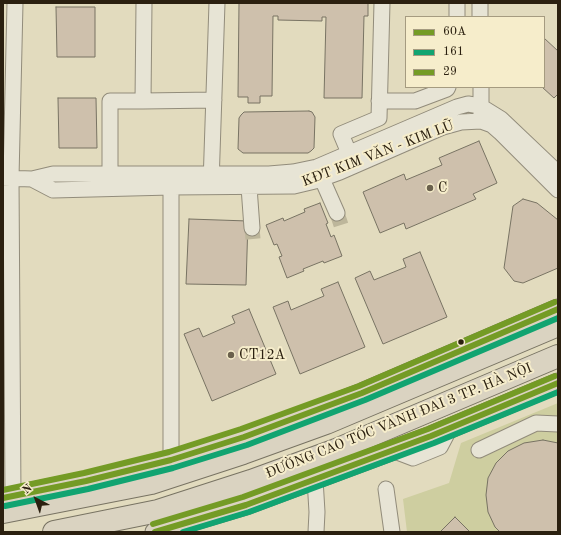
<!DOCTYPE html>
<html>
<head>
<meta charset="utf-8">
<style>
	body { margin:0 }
	#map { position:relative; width:561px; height:535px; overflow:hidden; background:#e2dbbe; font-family:"Old Standard TT",serif }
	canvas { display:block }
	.frame { position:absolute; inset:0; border:4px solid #2b2010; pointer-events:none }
	.legend { position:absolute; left:405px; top:16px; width:140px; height:72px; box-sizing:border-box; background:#f6edcb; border:1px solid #a59b80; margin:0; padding:5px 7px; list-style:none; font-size:12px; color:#2b2010 }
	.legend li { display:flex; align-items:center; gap:8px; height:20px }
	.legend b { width:20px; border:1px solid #a59b80 }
	.north { position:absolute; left:16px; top:479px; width:40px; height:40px; -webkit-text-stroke:3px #f6edcb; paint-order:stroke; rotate:319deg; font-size:11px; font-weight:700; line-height:16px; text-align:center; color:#2b2010 }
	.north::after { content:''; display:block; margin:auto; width:14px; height:18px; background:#2b2010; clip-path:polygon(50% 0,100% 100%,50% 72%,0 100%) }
</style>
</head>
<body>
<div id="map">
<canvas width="561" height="535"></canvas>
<div class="frame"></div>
<ul class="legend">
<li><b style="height:5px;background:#749b25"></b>60A</li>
<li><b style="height:5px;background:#11a471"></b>161</li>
<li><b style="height:5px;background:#749b25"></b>29</li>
</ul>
<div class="north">N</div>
</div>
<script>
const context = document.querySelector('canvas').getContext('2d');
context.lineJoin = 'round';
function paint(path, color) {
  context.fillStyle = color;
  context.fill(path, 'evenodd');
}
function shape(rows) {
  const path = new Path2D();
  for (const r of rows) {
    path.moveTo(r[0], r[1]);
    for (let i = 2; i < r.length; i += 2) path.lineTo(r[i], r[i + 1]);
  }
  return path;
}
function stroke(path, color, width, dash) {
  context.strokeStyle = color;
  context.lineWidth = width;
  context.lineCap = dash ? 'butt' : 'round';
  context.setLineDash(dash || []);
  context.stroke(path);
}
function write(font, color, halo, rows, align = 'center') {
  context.font = font + ' "Old Standard TT",serif';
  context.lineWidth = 4;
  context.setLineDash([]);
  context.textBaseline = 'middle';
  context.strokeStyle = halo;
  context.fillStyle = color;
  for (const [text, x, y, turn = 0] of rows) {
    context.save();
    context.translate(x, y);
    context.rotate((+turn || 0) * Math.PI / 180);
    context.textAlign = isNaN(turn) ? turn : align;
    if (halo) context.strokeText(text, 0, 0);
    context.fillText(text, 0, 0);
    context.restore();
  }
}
paint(shape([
	[558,403,558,532,407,532,403,499,449,483,461,443]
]), '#cecea0');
const building = shape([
	[239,3,368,3,368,16,364,16,362,98,324,98,326,17,322,17,322,21,278,20,278,16,273,16,272,96,260,96,260,103,248,103,248,97,238,97,239,3],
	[56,7,95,7,95,57,57,57,56,7],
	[544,38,558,51,558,94,554,98,542,87,544,87,544,38],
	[58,98,96,98,97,148,59,148,58,98],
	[309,111,312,112,315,117,314,148,311,151,308,153,243,153,238,149,239,118,241,115,244,112,309,111],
	[479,141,497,183,473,194,476,199,406,229,404,223,380,233,363,192,404,174,406,180,442,165,439,158,479,141],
	[523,199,537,203,558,220,558,268,523,283,514,281,504,268,513,206,523,199],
	[320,203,328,223,326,224,331,237,334,235,342,256,324,263,323,261,303,269,304,271,287,278,279,257,282,256,277,244,274,245,266,225,283,218,284,221,305,212,304,209,320,203],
	[189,219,248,221,246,285,186,284,189,219],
	[420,252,447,317,383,344,355,278,370,271,374,280,406,267,403,259,420,252],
	[338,282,365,347,300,374,273,307,288,301,291,310,324,296,321,289,338,282],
	[249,309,276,374,212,401,184,334,199,328,203,337,235,323,232,316,249,309],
	[543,440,558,443,558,532,500,532,495,527,488,512,486,495,488,478,496,463,508,451,524,443,543,440],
	[455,517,470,532,440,532,455,517]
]);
paint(building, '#cec0ac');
stroke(building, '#787363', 1);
stroke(shape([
	[337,213,341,225],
	[252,228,253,239]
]), '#bdb69b', 15, [15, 8]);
const minor = shape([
	[144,3,143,101,214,100],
	[480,3,480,17],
	[457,17,457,3],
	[481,87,481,116],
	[379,101,415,101,447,89,448,87],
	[349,153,341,134,379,118,382,3],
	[110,173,110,101,143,101],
	[3,178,32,179,53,174,269,174,293,172,317,167,457,107,468,104,480,106,501,119,558,173],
	[32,179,53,190,171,187,294,186,315,181,340,172,443,127,461,122,481,121,492,125,500,132,558,190],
	[322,179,337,213],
	[211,184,217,3],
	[249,187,252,228],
	[392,450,413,458,440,447,450,428],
	[479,450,536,423,558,424],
	[171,460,171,187],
	[315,479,317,512,316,532],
	[386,489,392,532],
	[13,497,11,178,15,3]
]);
const major = shape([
	[3,498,86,481,123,472,171,460,244,437,308,414,362,393,558,309],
	[155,532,246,505,431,436,558,383]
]);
const highway = shape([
	[3,512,151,483,243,453,326,423,558,325],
	[54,532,158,511,251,481,336,450,558,356]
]);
stroke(minor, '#928c7b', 17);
stroke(major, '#787363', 21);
stroke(highway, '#787363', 24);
stroke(minor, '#e7e4d5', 15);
stroke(major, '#dad3c1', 19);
stroke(highway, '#dad3c1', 22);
stroke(shape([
	[3,498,86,481,171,460,244,437,362,393,558,309],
	[155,532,246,505,431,436,558,383]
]), '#749b25', 6);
stroke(shape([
	[5,506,88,489,173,468,247,445,365,400,558,318],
	[183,532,249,512,434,443,558,392]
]), '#11a471', 6);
stroke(shape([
	[3,490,84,473,169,452,241,429,359,386,555,302],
	[153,524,243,497,428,429,555,376]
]), '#749b25', 6);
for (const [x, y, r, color] of [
	[430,188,4,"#6b614d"],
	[461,342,3.5,"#2b2010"],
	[231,355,4,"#6b614d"]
]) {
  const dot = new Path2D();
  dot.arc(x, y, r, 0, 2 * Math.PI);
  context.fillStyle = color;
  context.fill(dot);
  stroke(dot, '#f6edcb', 1.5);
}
write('14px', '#2b2010', '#f6edcb', [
	["KĐT KIM VĂN - KIM LŨ",378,154,-21],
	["ĐƯỜNG CAO TỐC VÀNH ĐAI 3 TP. HÀ NỘI",399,421,-22]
]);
write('14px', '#2b2010', '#f6edcb', [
	["C",438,188],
	["CT12A",239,355]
], 'left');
</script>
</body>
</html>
